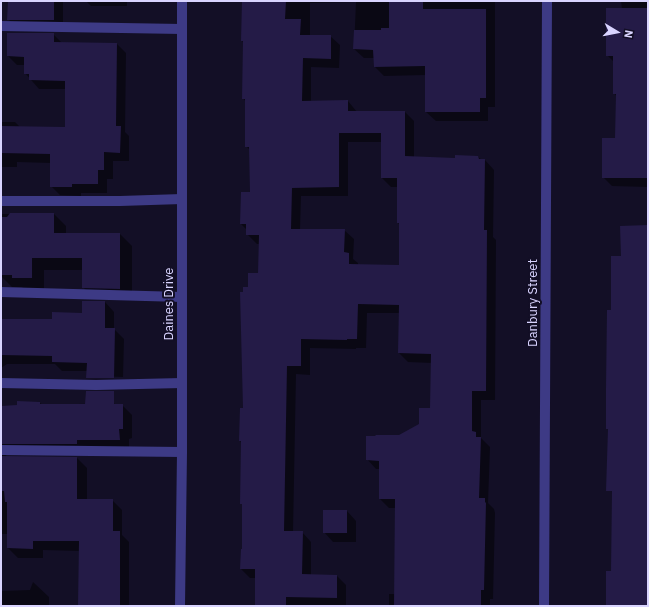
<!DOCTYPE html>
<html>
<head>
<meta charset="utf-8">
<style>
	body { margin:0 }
	#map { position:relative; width:649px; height:607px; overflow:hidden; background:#130f26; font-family:"IBM Plex Sans",sans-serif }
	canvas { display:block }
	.frame { position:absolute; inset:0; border:2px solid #d9d4ff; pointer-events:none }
	.north { position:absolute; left:597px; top:12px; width:40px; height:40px; -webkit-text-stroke:3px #130f26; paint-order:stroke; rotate:100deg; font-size:11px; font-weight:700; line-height:16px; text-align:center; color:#d9d4ff }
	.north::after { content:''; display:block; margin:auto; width:14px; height:18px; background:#d9d4ff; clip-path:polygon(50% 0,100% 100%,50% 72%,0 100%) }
</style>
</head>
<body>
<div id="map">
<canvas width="649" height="607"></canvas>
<div class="frame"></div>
<div class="north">N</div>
</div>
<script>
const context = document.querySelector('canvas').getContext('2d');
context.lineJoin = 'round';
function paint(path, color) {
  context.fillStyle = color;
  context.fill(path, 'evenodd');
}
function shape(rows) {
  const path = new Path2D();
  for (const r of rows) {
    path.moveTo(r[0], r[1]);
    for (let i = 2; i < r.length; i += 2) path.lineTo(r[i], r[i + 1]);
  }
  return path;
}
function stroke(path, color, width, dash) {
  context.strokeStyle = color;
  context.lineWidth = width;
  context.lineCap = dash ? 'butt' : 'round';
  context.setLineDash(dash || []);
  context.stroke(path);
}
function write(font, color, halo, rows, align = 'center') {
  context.font = font + ' "IBM Plex Sans",sans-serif';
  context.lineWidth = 4;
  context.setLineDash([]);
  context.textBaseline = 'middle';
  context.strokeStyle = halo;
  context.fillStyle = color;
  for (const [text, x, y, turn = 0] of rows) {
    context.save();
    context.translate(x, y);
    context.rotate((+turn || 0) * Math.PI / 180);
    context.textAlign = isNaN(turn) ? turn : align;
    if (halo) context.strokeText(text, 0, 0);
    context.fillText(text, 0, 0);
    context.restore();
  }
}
paint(shape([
	[9,1,63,1,63,29,18,29,8,19],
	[86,1,127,1,127,6,91,6],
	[243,1,495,1,495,107,488,107,488,121,436,121,426,112,426,75,384,76,375,67,375,58,364,58,354,49,356,2,310,3,310,36,330,36,340,45,339,68,311,67,311,102,348,101,357,112,405,112,414,121,414,158,456,159,478,157,482,160,485,160,494,170,493,237,496,240,495,400,481,400,481,438,490,447,488,503,494,509,495,513,493,599,490,599,490,606,389,606,389,594,395,594,396,508,389,508,380,499,380,469,376,469,367,459,399,436,420,425,431,409,432,363,408,362,399,353,400,313,367,313,366,348,356,348,356,349,310,348,310,375,296,374,293,532,302,532,311,542,311,576,337,576,346,585,346,606,256,606,256,578,250,578,241,569,243,550,243,505,241,503,242,443,240,441,244,409,244,293,249,288,259,274,260,244,257,244,247,234,247,230,241,224,251,193,250,150,246,146,246,102,243,98,244,43,242,41],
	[348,142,382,142,382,178,391,187,398,187,398,223,400,225,400,266,358,266,358,263,353,259,354,239,344,230,300,230,301,196,348,196],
	[621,1,648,1,648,187,612,186,603,177,616,139,617,97,614,93,614,62,607,55,622,9],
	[53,34,62,43,117,44,126,53,125,132,129,136,129,161,113,161,113,179,107,179,107,193,81,193,81,196,60,195,51,186,51,163,17,162,17,167,1,167,1,122,15,122,21,128,66,128,66,89,39,89,25,73,25,65,17,65,8,56],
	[1,214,54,214,66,226,66,234,120,234,132,246,132,300,95,299,83,287,83,270,44,270,44,290,25,290,22,287,12,287,1,276],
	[105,302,114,312,114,329,124,339,123,377,97,376,93,371,62,371,55,364,7,364,1,368,1,320,53,320,83,314],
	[40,403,43,405,114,403,115,405,122,405,132,415,132,438,129,439,129,450,7,454,5,458,77,458,87,468,87,500,112,500,122,510,122,535,129,542,129,606,79,606,80,551,43,550,43,558,18,558,8,548,8,534,1,534,1,406,18,406],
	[347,511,356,521,356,542,333,542,324,532],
	[33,582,49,597,49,606,1,606,1,591,30,590]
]), '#0007');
paint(shape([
	[8,1,54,1,54,20,7,20],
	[242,1,286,1,285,19,301,19,300,35,331,35,331,59,303,58,302,101,348,100,348,111,405,111,405,156,455,158,455,155,478,156,479,159,485,159,484,230,487,230,486,391,472,391,472,431,476,432,476,437,481,437,479,498,485,498,485,503,486,502,484,590,481,590,481,606,394,606,395,499,379,499,379,461,366,460,366,436,376,436,375,435,399,435,419,424,419,408,430,408,431,354,398,353,399,305,358,304,357,339,347,339,347,340,301,339,301,366,287,366,284,531,303,531,302,574,337,575,337,598,286,597,286,606,255,606,255,569,240,569,241,549,242,549,242,504,240,504,241,441,239,441,240,408,243,408,240,292,243,292,243,287,248,287,248,273,258,273,259,235,246,235,246,224,240,224,241,192,250,192,249,147,245,147,245,99,242,99,243,41,241,41],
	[339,133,381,133,381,178,397,178,397,223,399,223,399,265,349,264,349,253,344,252,345,229,291,229,292,188,339,187],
	[389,1,423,1,423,9,486,9,486,98,480,98,480,112,425,112,425,66,374,67,373,50,353,49,354,30,381,30,381,28,389,28],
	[606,8,648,8,648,178,602,178,602,138,615,138,616,94,613,94,613,56,606,56],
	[7,33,54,33,54,42,117,43,116,126,121,126,120,153,104,152,104,170,98,170,98,184,72,184,72,187,50,187,50,154,1,153,1,126,65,127,65,81,29,80,29,74,24,74,24,57,7,56],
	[10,213,54,213,54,233,120,233,120,289,82,288,82,258,32,258,32,278,12,278,12,275,1,275,1,217,7,217],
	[648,225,648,606,606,606,606,571,611,571,612,491,606,491,608,429,606,429,606,388,607,310,611,310,611,256,621,256,620,226],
	[82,301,105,301,105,328,115,328,114,378,86,378,87,363,52,362,52,356,1,355,1,319,52,319,52,312,82,313],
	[86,391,114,391,114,404,123,404,123,429,119,429,120,440,77,440,77,444,1,444,1,406,17,405,17,401,40,402,40,404,85,404],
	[1,456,77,457,77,499,113,499,113,531,120,531,120,606,78,606,79,541,33,541,33,549,7,548,7,502,5,502,4,491,1,491],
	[323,510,347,510,347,533,323,533]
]), '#241b47');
stroke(shape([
	[1,26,182,29],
	[1,201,120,201,182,199],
	[1,292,182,297],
	[1,383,96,385,182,383],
	[1,450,182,452]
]), '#3d3a85', 10);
stroke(shape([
	[180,606,182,452,182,1],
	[544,606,547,1]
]), '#3d3a85', 10);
write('13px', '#d9d4ff', '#130f26', [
	["Danbury Street",533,303,-90],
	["Daines Drive",169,304,-90]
]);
</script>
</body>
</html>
